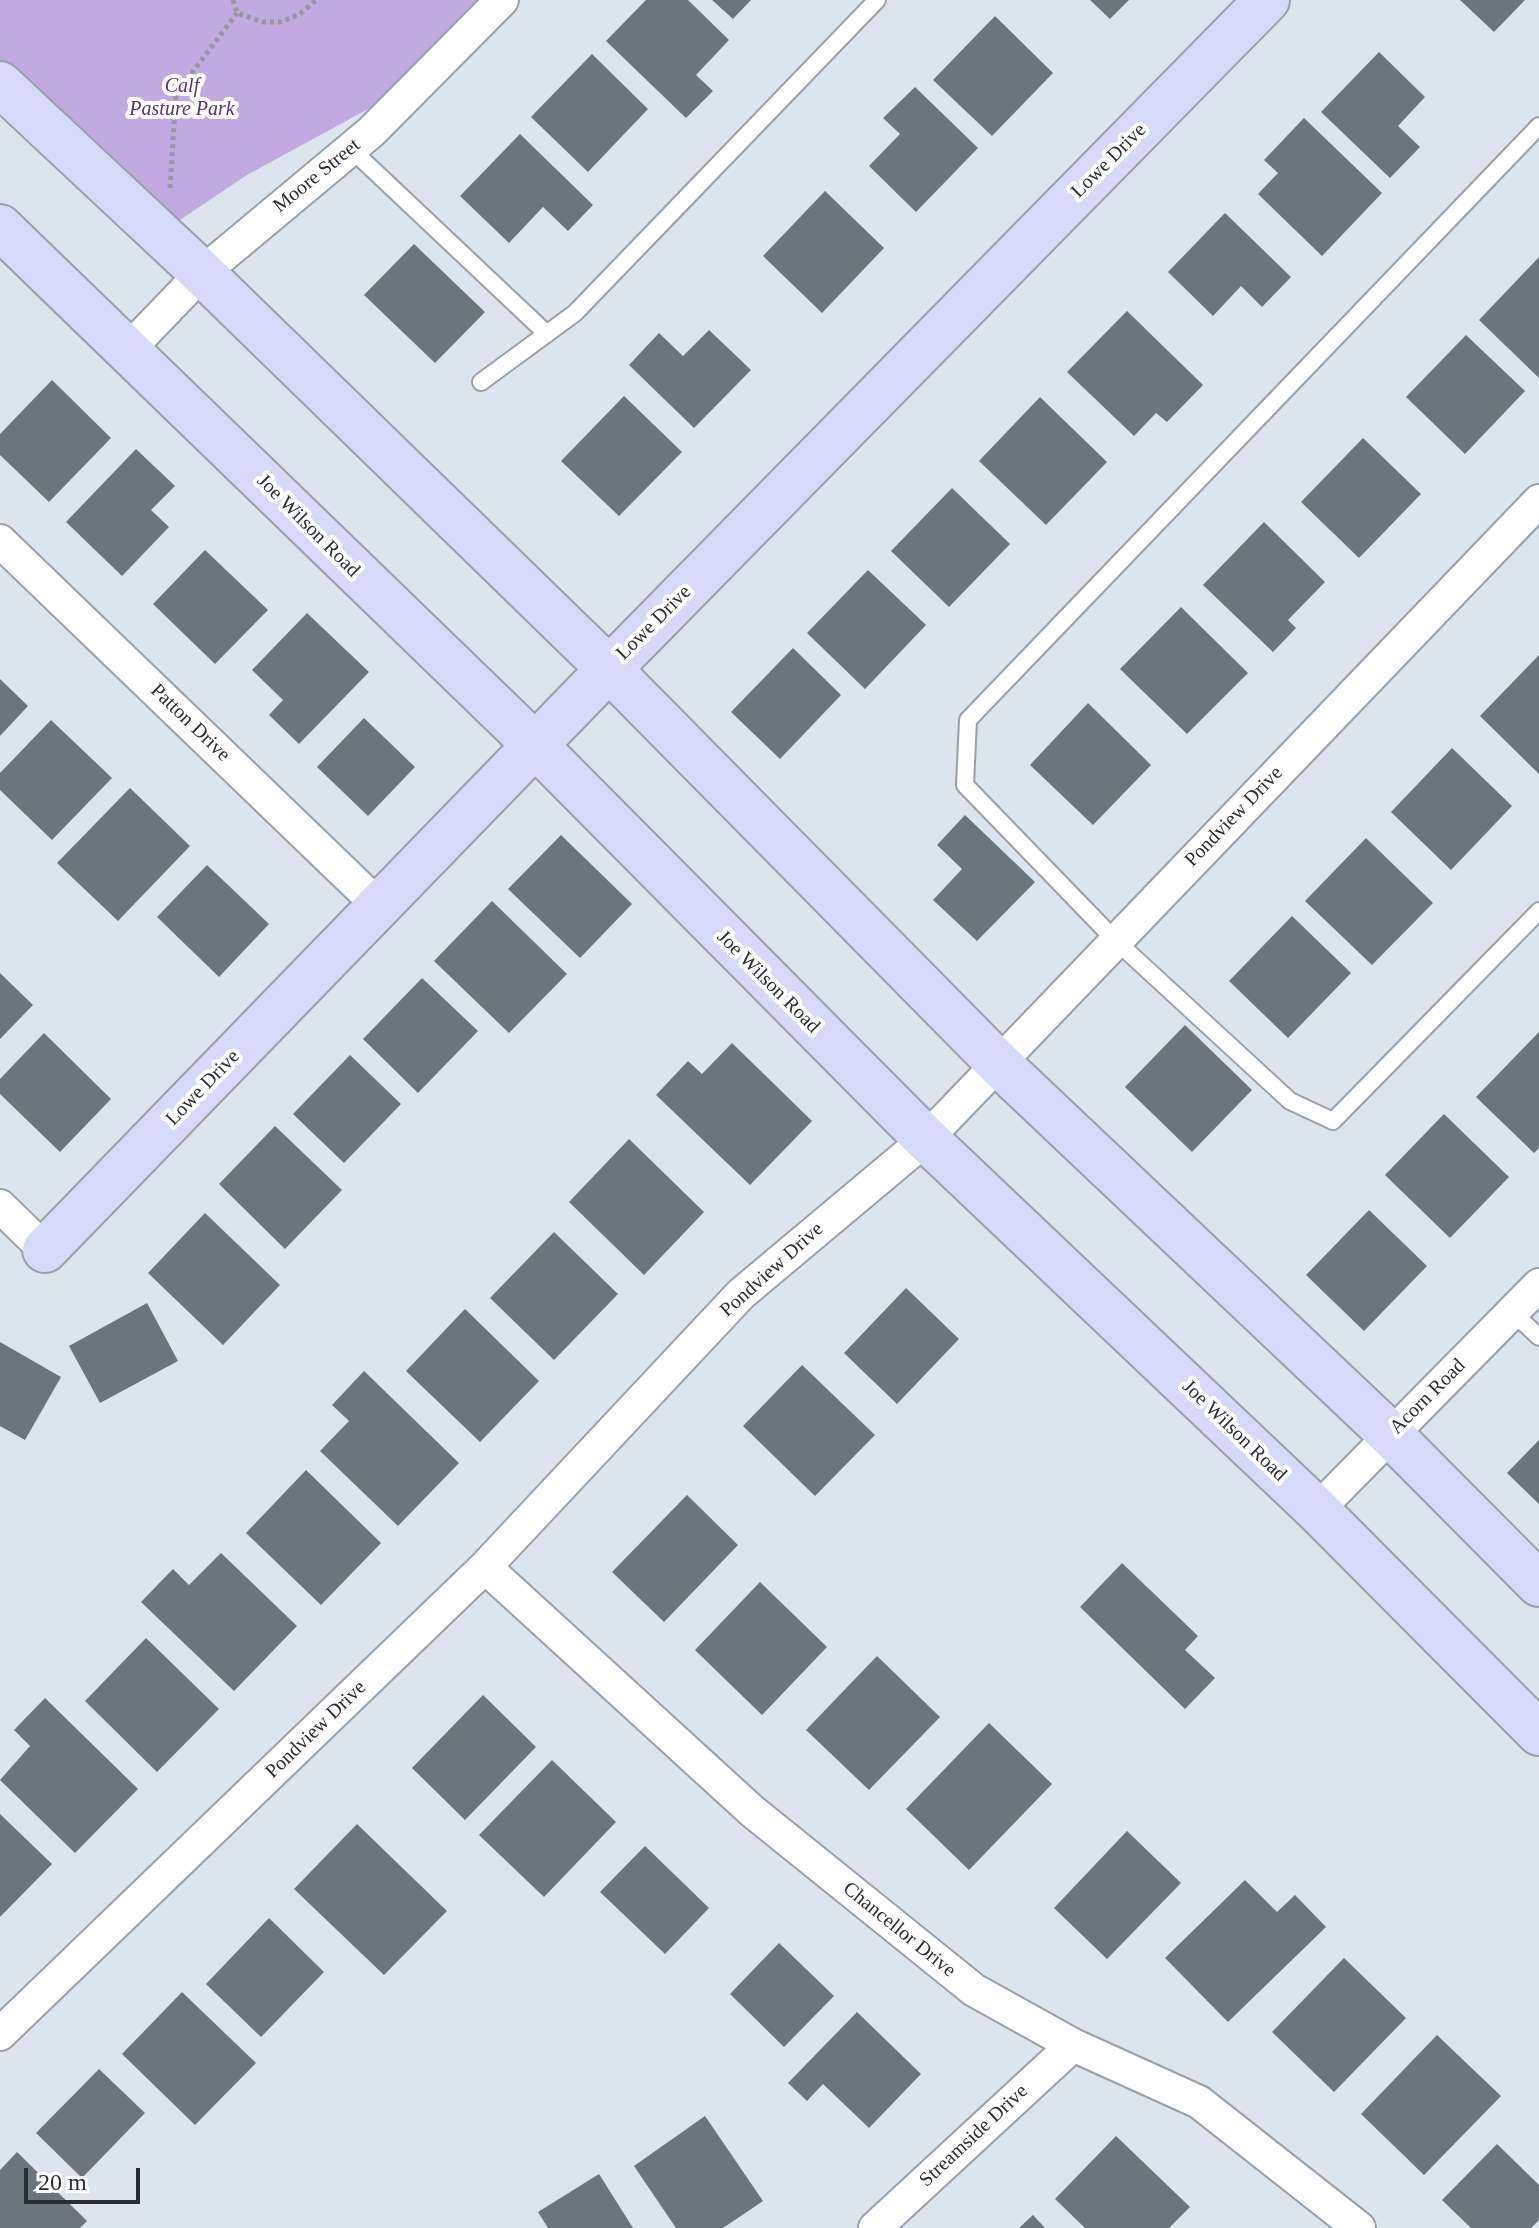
<!DOCTYPE html>
<html>
<head>
<meta charset="utf-8">
<style>
	body { margin:0 }
	#map { position:relative; width:1539px; height:2228px; overflow:hidden; background:#dce4ee; font-family:"Times New Roman",serif }
	canvas { display:block }
	.scale { position:absolute; left:24px; top:2168px; width:116px; height:36px; box-sizing:border-box; border:4px solid #292d30; border-top:0; padding-left:10px; font-size:24px; line-height:28px; white-space:nowrap; color:#292d30; -webkit-text-stroke:6px #fff; paint-order:stroke }
</style>
</head>
<body>
<div id="map">
<canvas width="1539" height="2228"></canvas>
<div class="scale">20 m</div>
</div>
<script>
const context = document.querySelector('canvas').getContext('2d');
context.lineJoin = 'round';
function paint(path, color) {
  context.fillStyle = color;
  context.fill(path, 'evenodd');
}
function shape(rows) {
  const path = new Path2D();
  for (const r of rows) {
    path.moveTo(r[0], r[1]);
    for (let i = 2; i < r.length; i += 2) path.lineTo(r[i], r[i + 1]);
  }
  return path;
}
function stroke(path, color, width, dash) {
  context.strokeStyle = color;
  context.lineWidth = width;
  context.lineCap = dash ? 'butt' : 'round';
  context.setLineDash(dash || []);
  context.stroke(path);
}
function write(font, color, halo, rows, align = 'center') {
  context.font = font + ' "Times New Roman",serif';
  context.lineWidth = 8;
  context.setLineDash([]);
  context.textBaseline = 'middle';
  context.strokeStyle = halo;
  context.fillStyle = color;
  for (const [text, x, y, turn = 0] of rows) {
    context.save();
    context.translate(x, y);
    context.rotate((+turn || 0) * Math.PI / 180);
    context.textAlign = isNaN(turn) ? turn : align;
    if (halo) context.strokeText(text, 0, 0);
    context.fillText(text, 0, 0);
    context.restore();
  }
}
paint(shape([
	[0,0,477,0,370,108,247,175,171,226,0,62]
]), '#c1aae0');
paint(shape([
	[646,0,688,0,729,40,696,75,713,91,686,118,606,41],
	[712,0,751,0,733,19],
	[1090,0,1129,0,1110,19],
	[1460,0,1525,0,1494,32],
	[995,16,1053,73,992,136,933,80],
	[1379,52,1425,97,1398,126,1420,147,1390,178,1321,112],
	[592,54,648,109,588,172,531,117],
	[915,87,978,148,916,212,869,166,900,134,883,118],
	[1304,118,1382,193,1322,256,1258,194,1278,173,1264,160],
	[520,134,593,205,568,231,543,207,509,243,460,196],
	[825,191,884,248,822,313,763,256],
	[1225,213,1291,277,1262,307,1241,286,1213,316,1168,272],
	[414,244,485,312,435,363,364,295],
	[1539,257,1539,378,1479,320],
	[1127,311,1203,385,1167,422,1156,413,1134,436,1067,372],
	[709,330,751,370,694,428,629,365,659,333,683,356],
	[1466,335,1525,391,1465,454,1406,397],
	[52,380,111,438,49,502,0,455,0,434],
	[624,396,682,452,619,516,561,461],
	[1040,397,1107,462,1046,525,979,461],
	[1363,438,1421,494,1359,558,1301,502],
	[136,449,175,486,151,510,169,527,122,576,66,522],
	[952,488,1010,544,949,607,891,551],
	[1264,522,1325,582,1288,620,1296,628,1273,652,1203,585],
	[205,550,268,610,215,664,153,604],
	[868,570,926,625,865,689,807,633],
	[1181,607,1248,673,1187,734,1120,669],
	[307,613,369,672,299,744,269,715,283,700,252,670],
	[793,648,841,695,780,759,731,712],
	[1539,655,1539,774,1480,716],
	[0,679,28,706,0,736],
	[1088,703,1151,765,1093,825,1030,765],
	[364,718,415,767,368,816,317,767],
	[51,720,112,778,52,840,0,790,0,773],
	[1452,748,1512,806,1451,870,1391,812],
	[130,788,190,846,118,921,57,863],
	[965,815,1035,882,977,941,933,900,962,869,937,845],
	[561,835,632,904,580,958,508,889],
	[1366,838,1433,903,1372,965,1305,901],
	[207,865,269,924,219,977,157,917],
	[492,901,567,974,509,1033,434,961],
	[1292,916,1351,973,1288,1038,1229,981],
	[0,973,33,1005,0,1039],
	[422,978,478,1031,418,1093,363,1039],
	[1185,1025,1252,1090,1192,1152,1125,1087],
	[1539,1032,1539,1148,1534,1153,1476,1097],
	[44,1033,111,1099,60,1152,0,1094,0,1079],
	[732,1043,812,1121,750,1185,656,1095,688,1061,702,1074],
	[350,1055,401,1104,344,1163,293,1114],
	[1444,1114,1509,1177,1450,1238,1385,1175],
	[275,1126,342,1190,285,1249,219,1184],
	[629,1139,704,1212,644,1275,569,1202],
	[1369,1210,1427,1266,1364,1331,1306,1275],
	[205,1213,280,1285,223,1345,148,1273],
	[554,1232,618,1294,554,1360,490,1298],
	[906,1288,959,1339,897,1404,844,1353],
	[147,1303,178,1361,100,1403,69,1346],
	[465,1309,539,1381,480,1442,406,1371],
	[0,1342,61,1377,25,1440,0,1426],
	[802,1365,875,1435,815,1496,743,1426],
	[364,1371,459,1463,398,1526,320,1451,349,1421,332,1405],
	[1539,1440,1539,1504,1507,1473],
	[306,1470,381,1543,321,1605,246,1533],
	[687,1495,738,1545,664,1622,612,1572],
	[221,1553,297,1626,234,1691,141,1602,173,1569,189,1585],
	[1122,1563,1198,1636,1185,1650,1215,1678,1185,1709,1080,1607],
	[760,1582,827,1647,762,1715,695,1650],
	[146,1638,219,1709,157,1772,85,1701],
	[877,1656,940,1717,869,1790,806,1730],
	[483,1695,536,1747,465,1820,412,1768],
	[45,1698,138,1789,75,1853,0,1780,30,1746,14,1730],
	[989,1723,1052,1784,969,1870,906,1809],
	[552,1760,616,1822,544,1897,479,1835],
	[0,1814,52,1864,0,1917],
	[357,1824,447,1911,384,1975,294,1889],
	[1127,1831,1181,1883,1107,1959,1054,1908],
	[645,1846,709,1908,665,1954,600,1892],
	[1245,1880,1277,1912,1295,1895,1326,1927,1228,2022,1165,1958],
	[269,1918,324,1972,261,2037,206,1984],
	[779,1943,834,1996,784,2047,730,1994],
	[1344,1958,1406,2018,1334,2092,1272,2032],
	[182,1992,256,2063,195,2125,122,2054],
	[857,2012,921,2074,869,2128,823,2084,807,2101,788,2083],
	[1437,2035,1501,2096,1424,2175,1361,2114],
	[99,2069,145,2113,82,2178,36,2133],
	[705,2116,763,2201,723,2228,676,2228,634,2166],
	[1116,2136,1190,2207,1169,2228,1085,2228,1055,2199],
	[1497,2144,1539,2185,1539,2220,1531,2228,1471,2228,1442,2200],
	[17,2152,87,2221,80,2228,0,2228,0,2170],
	[599,2174,633,2228,548,2228,538,2212],
	[1033,2215,1045,2228,1019,2228]
]), '#6a767b');
const lane = shape([
	[1539,126,968,720,965,785,1115,940,1290,1101,1333,1121,1539,911],
	[351,149,547,334],
	[481,382,575,313,877,0],
	[1512,1312,1539,1337]
]);
const street = shape([
	[129,349,202,273,371,132,502,0],
	[0,541,379,906],
	[0,1206,45,1250],
	[1317,1510,1539,1285],
	[485,1567,752,1811,974,1990,1073,2045,1199,2102,1359,2228],
	[0,2034,485,1567,741,1294,926,1139,1539,501],
	[875,2228,1073,2045]
]);
const secondary = shape([
	[0,84,202,273,609,669,999,1064,1391,1435,1539,1584],
	[0,227,535,745,926,1139,1317,1510,1539,1733],
	[45,1250,609,669,1267,0]
]);
stroke(lane, '#98a0a9', 20);
stroke(street, '#98a0a9', 36);
stroke(secondary, '#98a0a9', 48);
stroke(shape([
	[233,0,237,13,263,22,280,22,300,14,316,0],
	[170,188,176,94,237,13]
]), '#9399a1', 5, [4, 4]);
stroke(lane, '#fff', 16);
stroke(street, '#fff', 32);
stroke(secondary, '#d7d9f9', 44);
write('italic 20px', '#553477', '#fff', [
	["Calf",182,87],
	["Pasture Park",182,110]
]);
write('20px', '#292d30', '#fff', [
	["Lowe Drive",1109,161,-45],
	["Moore Street",317,176,-39],
	["Joe Wilson Road",308,526,45],
	["Lowe Drive",654,623,-45],
	["Patton Drive",190,723,44],
	["Pondview Drive",1234,817,-46],
	["Joe Wilson Road",768,982,45],
	["Lowe Drive",203,1088,-46],
	["Pondview Drive",772,1270,-42],
	["Acorn Road",1428,1397,-45],
	["Joe Wilson Road",1234,1431,44],
	["Pondview Drive",316,1730,-44],
	["Chancellor Drive",899,1930,39],
	["Streamside Drive",974,2136,-43]
]);
</script>
</body>
</html>
